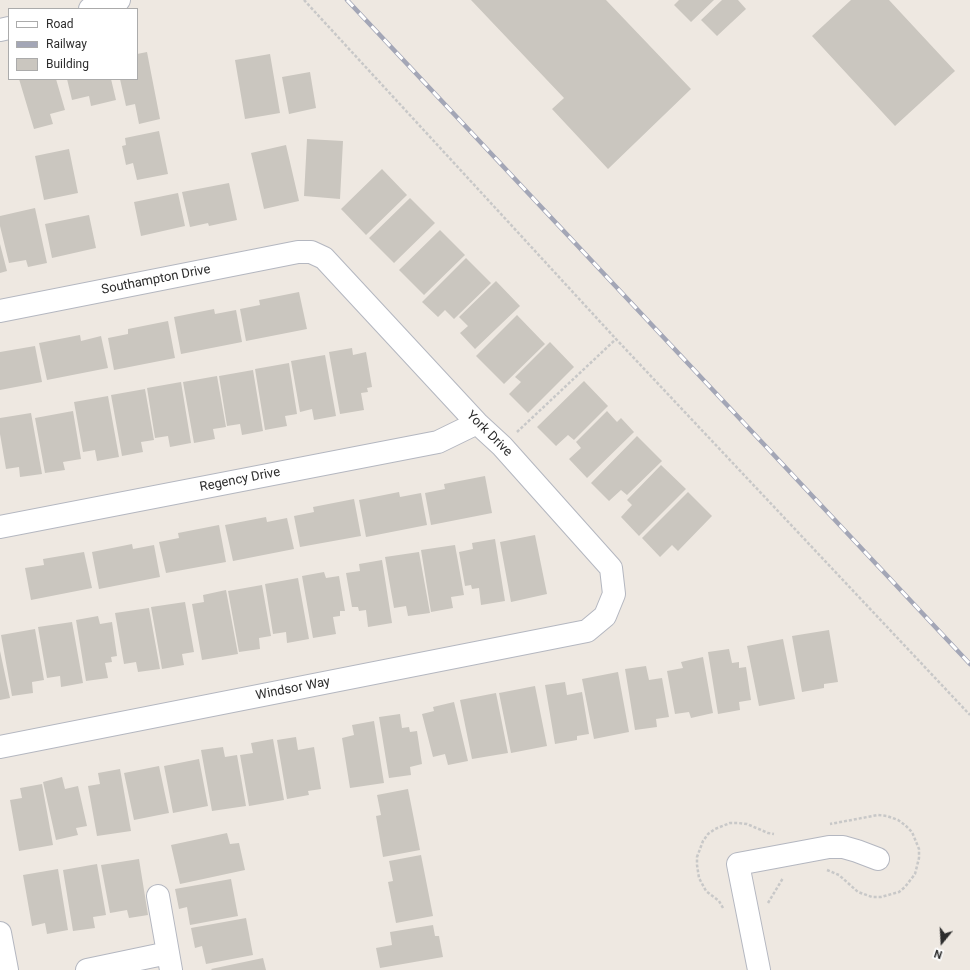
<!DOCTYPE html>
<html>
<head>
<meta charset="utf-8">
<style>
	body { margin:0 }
	#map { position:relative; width:970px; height:970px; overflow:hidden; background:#eee8e1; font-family:Roboto,sans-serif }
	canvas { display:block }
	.legend { position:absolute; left:8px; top:8px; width:130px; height:72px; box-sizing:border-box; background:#fff; border:1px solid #ababab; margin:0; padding:5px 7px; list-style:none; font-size:12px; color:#2d2d2d }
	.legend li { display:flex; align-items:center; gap:8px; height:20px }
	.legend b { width:20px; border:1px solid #ababab }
	.north { position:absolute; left:922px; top:922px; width:40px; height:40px; -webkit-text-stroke:3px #fff; paint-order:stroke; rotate:198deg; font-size:11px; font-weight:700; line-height:16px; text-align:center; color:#2d2d2d }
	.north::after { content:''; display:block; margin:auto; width:14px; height:18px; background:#2d2d2d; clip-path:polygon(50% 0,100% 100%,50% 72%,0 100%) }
</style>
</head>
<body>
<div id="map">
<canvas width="970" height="970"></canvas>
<ul class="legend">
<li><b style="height:5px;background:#fff"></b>Road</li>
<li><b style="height:5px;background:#a3a6b6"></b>Railway</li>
<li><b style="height:11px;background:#cac6bf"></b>Building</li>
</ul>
<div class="north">N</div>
</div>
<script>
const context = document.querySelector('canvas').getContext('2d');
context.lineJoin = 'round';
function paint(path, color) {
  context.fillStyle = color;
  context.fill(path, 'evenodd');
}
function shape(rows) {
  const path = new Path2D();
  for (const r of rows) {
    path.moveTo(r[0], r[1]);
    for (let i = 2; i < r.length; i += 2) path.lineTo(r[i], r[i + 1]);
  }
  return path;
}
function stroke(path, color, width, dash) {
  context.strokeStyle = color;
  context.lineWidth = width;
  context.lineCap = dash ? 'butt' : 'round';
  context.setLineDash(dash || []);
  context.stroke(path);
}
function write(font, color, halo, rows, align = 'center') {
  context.font = font + ' Roboto,sans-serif';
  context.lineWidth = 3;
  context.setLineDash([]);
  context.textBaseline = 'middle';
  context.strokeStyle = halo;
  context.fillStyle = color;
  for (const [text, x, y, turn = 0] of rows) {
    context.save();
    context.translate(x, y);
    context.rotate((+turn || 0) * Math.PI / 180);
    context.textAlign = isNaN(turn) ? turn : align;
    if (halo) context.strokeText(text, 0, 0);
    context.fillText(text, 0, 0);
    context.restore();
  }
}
paint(shape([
	[471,0,606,0,691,89,608,169,552,109,564,98],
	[679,0,714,0,691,22,674,5],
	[722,0,738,0,746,9,717,36,701,20],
	[851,0,889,0,955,71,895,126,812,36],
	[147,52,160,119,139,124,135,104,126,106,120,79,137,79,137,54],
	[270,54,280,113,245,119,235,60],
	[310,72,316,108,289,114,282,77],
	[19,79,56,79,65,110,50,114,53,124,34,129],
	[67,79,111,79,116,100,91,106,89,96,72,100],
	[159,131,168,174,137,180,133,163,126,165,122,146,126,145,125,138],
	[307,139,343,141,340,199,304,196],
	[286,145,299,201,264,209,251,153],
	[69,149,78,193,44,200,35,156],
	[382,169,407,195,366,235,341,209],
	[229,183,237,220,209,226,208,223,190,227,182,192],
	[178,193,185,226,141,236,134,202],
	[410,198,435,223,394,263,369,238],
	[35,208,47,263,28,267,26,260,9,263,0,226,0,216],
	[89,215,96,248,52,258,45,224],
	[440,230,465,255,424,295,399,270],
	[0,244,7,271,0,273],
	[466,258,491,283,454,319,445,310,438,317,422,302],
	[496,281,520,306,475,349,460,333,468,326,459,317],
	[299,292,307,329,246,341,240,309,260,305,259,300],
	[214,309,215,314,236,310,242,342,181,354,174,317],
	[517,315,545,344,504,384,476,356],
	[168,321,175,358,114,370,108,338,128,334,128,329],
	[80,335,81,341,101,336,108,368,47,380,39,343],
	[550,342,574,367,528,413,509,394,521,382,515,377],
	[35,346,42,382,0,390,0,352],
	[352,348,353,355,366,352,372,387,367,388,368,392,361,393,364,410,340,414,329,352],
	[325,355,336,416,314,420,312,409,300,412,291,361],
	[289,363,297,414,285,416,287,426,265,430,255,369],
	[253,370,263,431,242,435,240,424,227,426,219,376],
	[217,376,226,427,213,429,215,439,194,443,183,382],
	[584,381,608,406,574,440,568,435,556,446,537,427],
	[181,382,191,443,170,447,168,436,155,438,147,388],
	[145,389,154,440,141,442,143,452,122,456,111,395],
	[108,396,119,457,97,461,95,450,83,452,74,402],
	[73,411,81,459,63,462,65,470,45,473,35,418],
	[607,411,617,422,621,418,634,432,587,478,569,459,581,448,576,442],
	[31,413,42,474,20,477,19,467,6,469,0,434,0,418],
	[637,436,662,461,627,495,621,490,609,501,591,483],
	[661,465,686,489,639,536,621,517,632,505,627,500],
	[485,476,492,513,431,525,425,493,445,489,444,484],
	[399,492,400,497,421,493,427,525,366,537,359,500],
	[688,492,712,516,678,551,672,545,660,557,642,538],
	[354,499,361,536,300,547,294,516,314,512,313,507],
	[266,517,267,522,287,518,294,549,233,561,225,525],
	[219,525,226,562,166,573,159,542,179,538,178,533],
	[535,535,547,594,511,602,500,542],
	[495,539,505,601,481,605,479,588,472,589,471,585,465,586,459,552,473,549,472,543],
	[132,544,133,549,154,545,160,577,99,589,92,552],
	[455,545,464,595,451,597,453,608,431,612,421,550],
	[84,552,92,588,31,600,25,568,44,565,43,559],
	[419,552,430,613,408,616,406,606,394,608,385,557],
	[382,560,392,623,368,627,366,610,359,611,358,607,352,607,346,573,360,571,359,564],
	[324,572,326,578,339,576,345,611,340,611,340,616,333,617,336,634,313,638,302,576],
	[298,578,309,639,287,643,286,632,273,634,265,584],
	[262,585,271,636,259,638,260,649,239,652,228,591],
	[226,590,238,654,202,660,192,604,204,602,203,595],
	[185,602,194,652,182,654,184,665,162,669,151,607],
	[149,608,160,669,138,672,136,662,124,664,115,613],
	[98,616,100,624,112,622,117,656,111,657,112,662,105,663,108,678,86,681,76,620],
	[72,622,83,683,61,687,60,676,47,678,38,627],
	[35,629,44,680,32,682,33,693,12,696,1,635],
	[829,630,838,682,824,684,824,688,802,692,792,636],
	[783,639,795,699,759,706,747,646],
	[729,649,732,663,739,662,739,668,746,667,751,700,739,702,740,710,718,714,708,652],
	[0,651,10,698,0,700],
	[703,657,713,713,691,718,689,712,675,714,667,671,683,668,681,662],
	[646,666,649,680,662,678,669,717,656,719,657,727,635,730,625,669],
	[618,672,629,732,594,739,582,679],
	[565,682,567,695,582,692,589,734,577,736,577,740,555,744,545,685],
	[535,686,547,746,511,753,499,693],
	[496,693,508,753,472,759,460,700],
	[454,702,468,761,448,765,445,754,433,757,422,714,434,711,433,707],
	[400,714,402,728,409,727,410,732,417,731,422,764,410,767,411,775,389,778,379,717],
	[374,721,384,783,350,788,342,738,354,735,352,725],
	[296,737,298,750,314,747,321,789,308,791,309,795,287,799,277,740],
	[273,739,284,800,249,806,240,755,253,753,251,743],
	[223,747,225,757,237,755,246,806,212,811,201,750],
	[199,759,208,806,173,813,164,766],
	[159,766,169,813,134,820,124,773],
	[120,769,131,831,97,836,88,786,100,784,98,773],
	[62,777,65,789,78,786,87,826,76,828,78,835,56,840,43,782],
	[42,784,53,845,19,851,10,800,22,798,20,788],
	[408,789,420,850,383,857,376,816,381,815,377,795],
	[227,833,230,844,239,843,245,870,180,884,171,845],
	[421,855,433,916,396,923,388,882,393,881,389,861],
	[139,859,148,915,129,918,127,910,110,913,101,865],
	[97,864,106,915,93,917,95,928,73,931,63,870],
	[58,869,68,930,47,934,45,923,32,926,23,875],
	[231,879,238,916,190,925,187,907,179,909,175,889],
	[246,918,253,955,206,964,202,946,195,948,191,928],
	[433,925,435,936,439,936,443,957,380,968,376,948,392,945,390,932],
	[263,958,266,970,212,970,211,969]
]), '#cac6bf');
const minor = shape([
	[90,9,106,5,119,0],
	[0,30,9,28],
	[0,311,298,252,311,252,324,258,477,423,502,446,611,568,614,594,605,616,587,631,0,747],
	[0,527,438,442,477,423],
	[158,896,171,970],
	[0,933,7,970],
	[87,970,168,953],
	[759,970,738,864,829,847,843,847,857,851,878,859]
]);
stroke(minor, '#b4b7c0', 24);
stroke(shape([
	[304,0,616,339,970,715],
	[517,432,616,339],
	[827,870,839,875,858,892,872,897,881,897,899,892,905,887,915,874,919,858,919,849,912,832,905,825,898,820,887,816,878,815,830,824],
	[768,903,783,878],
	[723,908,719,901,706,891,699,878,697,865,697,857,703,841,708,834,715,829,730,823,738,823,747,824,768,833,774,834]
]), '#c8c8c8', 2.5, [3, 2]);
stroke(minor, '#fff', 22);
const rail = shape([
	[347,0,970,664]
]);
stroke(rail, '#a3a6b6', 4.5);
stroke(rail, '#fff', 3, [9]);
write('13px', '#2d2d2d', '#fff', [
	["Southampton Drive",156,280,-11],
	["York Drive",489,434,45],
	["Regency Drive",240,480,-11],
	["Windsor Way",293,689,-11]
]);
</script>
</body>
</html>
